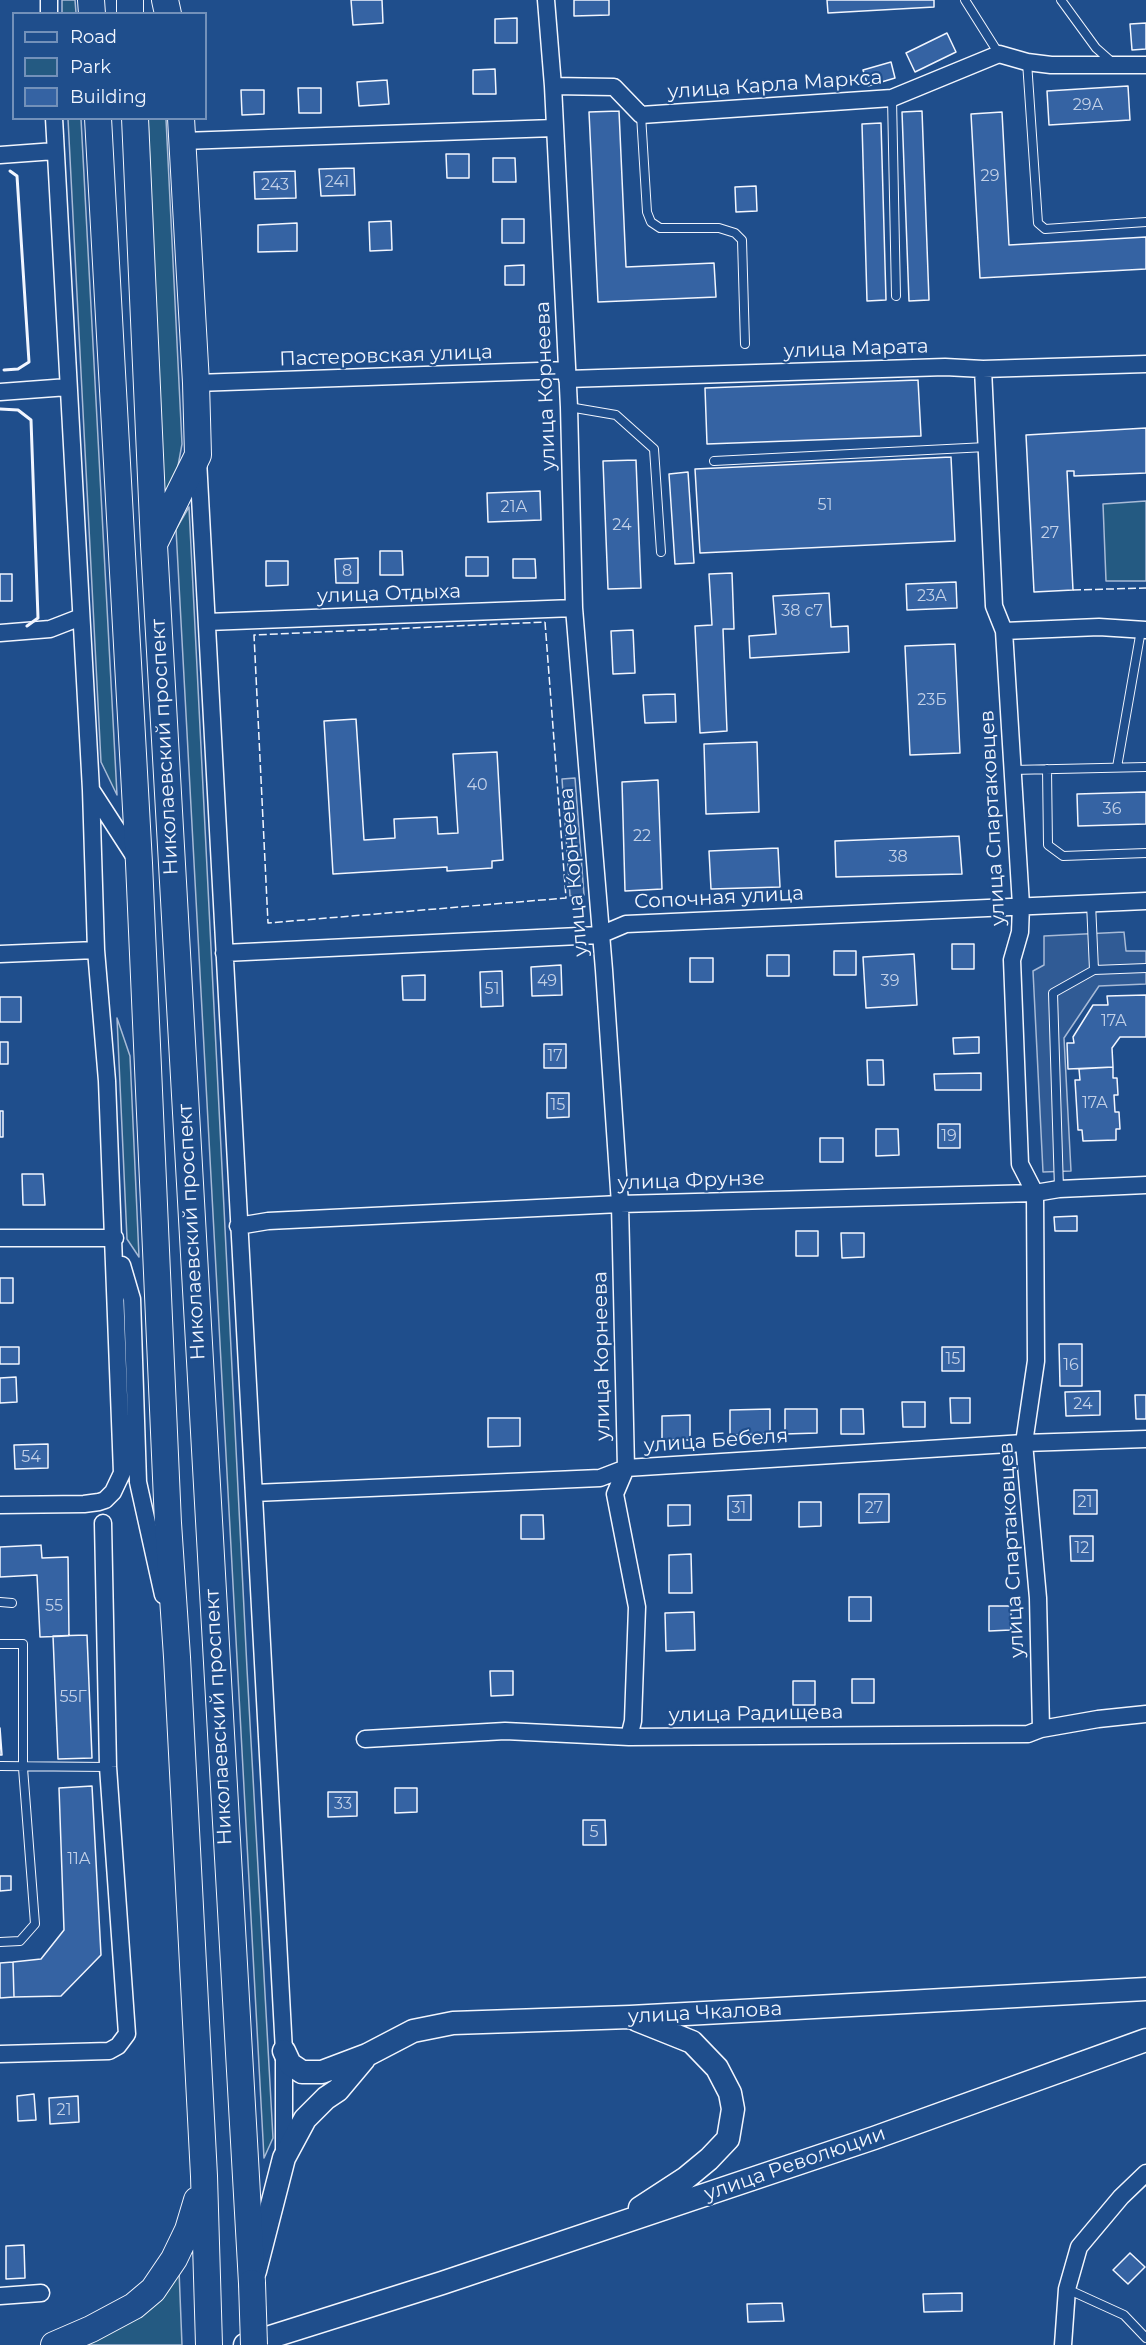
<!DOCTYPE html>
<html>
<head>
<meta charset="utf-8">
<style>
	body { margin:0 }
	#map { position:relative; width:1146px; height:2345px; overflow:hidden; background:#1f4e8c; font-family:Montserrat,sans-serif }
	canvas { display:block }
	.legend { position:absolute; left:12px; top:12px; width:195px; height:108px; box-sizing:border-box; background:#1f4e8c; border:2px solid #7391ba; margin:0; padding:8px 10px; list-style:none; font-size:18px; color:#f2f6ff }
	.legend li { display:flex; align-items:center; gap:12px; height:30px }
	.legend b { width:30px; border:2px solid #7391ba }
</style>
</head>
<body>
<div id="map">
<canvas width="1146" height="2345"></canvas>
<ul class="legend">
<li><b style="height:8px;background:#1f4e8c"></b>Road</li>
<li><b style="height:16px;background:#245a82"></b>Park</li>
<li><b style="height:16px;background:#3563a3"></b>Building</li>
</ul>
</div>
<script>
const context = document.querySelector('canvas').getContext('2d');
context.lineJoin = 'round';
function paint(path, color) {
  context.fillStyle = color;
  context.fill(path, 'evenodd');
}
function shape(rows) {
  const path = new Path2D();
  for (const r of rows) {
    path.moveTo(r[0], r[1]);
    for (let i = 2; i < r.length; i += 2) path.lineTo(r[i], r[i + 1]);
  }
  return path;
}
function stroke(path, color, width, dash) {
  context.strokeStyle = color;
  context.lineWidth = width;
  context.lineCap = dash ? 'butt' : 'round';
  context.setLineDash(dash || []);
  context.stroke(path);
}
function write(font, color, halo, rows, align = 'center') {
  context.font = font + ' Montserrat,sans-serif';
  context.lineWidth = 4.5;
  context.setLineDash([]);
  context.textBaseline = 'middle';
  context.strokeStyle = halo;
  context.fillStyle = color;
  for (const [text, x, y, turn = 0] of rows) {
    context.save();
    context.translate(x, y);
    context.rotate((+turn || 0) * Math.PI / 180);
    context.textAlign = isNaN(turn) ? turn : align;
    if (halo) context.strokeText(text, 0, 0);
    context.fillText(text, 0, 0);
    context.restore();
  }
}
const green = shape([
	[62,0,75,0,76,13,62,13,62,0],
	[68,119,81,119,117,795,101,762,68,119],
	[148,119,166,119,182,444,176,477,163,497,148,119],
	[1146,501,1146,581,1106,581,1103,504,1146,501],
	[189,507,247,1669,273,2138,264,2158,176,529,189,507],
	[117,1018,130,1056,139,1257,127,1239,117,1018],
	[179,2270,182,2345,73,2345,179,2270]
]);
paint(green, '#245a82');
stroke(green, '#a8bbd7', 1.5);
const parking = shape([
	[575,778,584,895,570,896,562,779,575,778],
	[1124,932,1126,951,1146,951,1146,984,1099,986,1064,1038,1071,1171,1043,1172,1033,971,1044,965,1044,936,1124,932]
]);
paint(parking, '#305b95');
stroke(parking, '#a8bbd7', 1.5);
const building = shape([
	[351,0,382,0,383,23,353,25,351,0],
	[574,0,609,0,609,15,574,16,574,0],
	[827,0,934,0,934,7,828,13,827,0],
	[517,18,517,43,495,43,495,19,517,18],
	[1146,23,1146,49,1132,50,1130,24,1146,23],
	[947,33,956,52,915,72,906,53,947,33],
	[891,62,895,78,868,86,863,70,891,62],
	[495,69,496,94,473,94,473,70,495,69],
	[387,80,389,104,359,106,357,82,387,80],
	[1128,86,1130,120,1049,125,1047,91,1128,86],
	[298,88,321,88,321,113,299,113,298,88],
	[241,90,264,90,264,114,242,115,241,90],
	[619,111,626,267,714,263,716,297,598,302,589,112,619,111],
	[922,111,929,300,909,301,902,112,922,111],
	[1002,112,1009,245,1146,237,1146,269,980,278,971,114,1002,112],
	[881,123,886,300,867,301,862,124,881,123],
	[446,154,469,154,469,178,447,178,446,154],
	[493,158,515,158,516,182,493,182,493,158],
	[354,168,355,195,321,196,319,169,354,168],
	[295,171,296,198,255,199,254,172,295,171],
	[756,186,757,211,736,212,735,187,756,186],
	[502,219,524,219,524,243,502,243,502,219],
	[391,221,392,250,370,251,369,222,391,221],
	[297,223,297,251,258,252,258,225,297,223],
	[524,265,524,285,505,285,505,266,524,265],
	[918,380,921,436,707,444,705,388,918,380],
	[1146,428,1146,473,1074,476,1074,471,1067,471,1073,590,1034,592,1026,435,1146,428],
	[951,457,955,541,700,553,695,469,951,457],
	[636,460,641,588,608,589,603,461,636,460],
	[688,472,694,563,675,564,669,474,688,472],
	[540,491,541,520,488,522,487,493,540,491],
	[380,551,402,551,403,575,380,575,380,551],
	[466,557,488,557,488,576,466,576,466,557],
	[358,558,358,583,336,583,335,559,358,558],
	[513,559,535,559,536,578,513,578,513,559],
	[266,561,288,561,288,585,266,586,266,561],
	[732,573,734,629,723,629,727,731,700,733,695,626,712,625,709,574,732,573],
	[0,574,12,574,12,601,0,601,0,574],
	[956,582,957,608,907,610,906,584,956,582],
	[829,593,831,627,848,626,849,652,750,658,749,636,776,634,773,596,829,593],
	[633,630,635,673,613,674,611,631,633,630],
	[955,644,960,753,910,755,905,646,955,644],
	[675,694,676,722,645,723,643,695,675,694],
	[356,719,364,840,395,838,394,819,437,817,438,834,458,833,453,754,497,752,503,860,492,861,492,868,447,871,447,867,333,874,324,721,356,719],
	[757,742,759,812,706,814,704,744,757,742],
	[658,780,662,889,625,891,622,782,658,780],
	[1146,792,1146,824,1078,826,1077,794,1146,792],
	[959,836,962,874,836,877,835,841,959,836],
	[778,848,780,887,711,889,709,851,778,848],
	[952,944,974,944,974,969,952,969,952,944],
	[834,951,856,951,856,975,834,975,834,951],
	[914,954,917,1005,866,1008,863,957,914,954],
	[767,955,789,955,789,976,767,976,767,955],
	[690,958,713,958,713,982,690,982,690,958],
	[561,965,562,995,532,996,531,967,561,965],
	[502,971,503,1006,481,1007,480,972,502,971],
	[425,975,425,1000,403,1000,402,976,425,975],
	[1146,995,1146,1037,1120,1037,1112,1048,1113,1067,1068,1069,1067,1043,1074,1043,1073,1037,1093,1005,1108,1005,1107,996,1146,995],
	[0,997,21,997,21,1022,0,1022,0,997],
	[979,1037,979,1053,954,1054,953,1038,979,1037],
	[0,1042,8,1042,8,1064,0,1064,0,1042],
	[544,1044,566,1044,566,1068,544,1068,544,1044],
	[867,1060,883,1060,884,1085,868,1085,867,1060],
	[1113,1067,1113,1078,1117,1078,1118,1095,1114,1095,1115,1112,1119,1112,1120,1129,1116,1129,1116,1140,1083,1141,1082,1130,1078,1130,1075,1080,1080,1080,1079,1069,1113,1067],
	[981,1073,981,1090,935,1090,934,1074,981,1073],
	[547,1093,569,1093,569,1117,547,1118,547,1093],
	[0,1111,3,1111,3,1137,0,1137,0,1111],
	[938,1124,960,1124,960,1148,938,1148,938,1124],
	[876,1129,898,1129,899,1155,876,1156,876,1129],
	[820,1138,843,1138,843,1162,820,1162,820,1138],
	[22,1174,43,1174,45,1205,23,1205,22,1174],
	[1077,1216,1077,1231,1055,1231,1054,1217,1077,1216],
	[796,1231,818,1231,818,1256,796,1256,796,1231],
	[841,1233,864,1233,864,1257,842,1258,841,1233],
	[0,1278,13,1278,13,1303,0,1303,0,1278],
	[1059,1344,1082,1344,1082,1386,1060,1386,1059,1344],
	[0,1347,19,1347,19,1364,0,1364,0,1347],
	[942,1347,964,1347,964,1371,942,1371,942,1347],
	[16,1377,17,1402,0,1403,0,1378,16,1377],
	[1100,1391,1100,1415,1066,1416,1065,1392,1100,1391],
	[1135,1395,1146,1395,1146,1419,1136,1419,1135,1395],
	[950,1398,970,1398,970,1423,951,1423,950,1398],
	[902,1402,925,1402,925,1427,903,1427,902,1402],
	[770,1409,770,1434,730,1435,730,1410,770,1409],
	[785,1409,817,1409,817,1433,785,1434,785,1409],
	[841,1409,863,1409,864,1434,841,1434,841,1409],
	[690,1415,690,1440,662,1440,662,1416,690,1415],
	[488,1418,520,1418,520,1446,488,1447,488,1418],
	[48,1444,48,1468,15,1469,14,1445,48,1444],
	[1074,1490,1097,1490,1097,1514,1074,1514,1074,1490],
	[859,1494,889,1494,889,1522,859,1523,859,1494],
	[751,1495,751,1520,728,1520,728,1496,751,1495],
	[799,1502,821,1502,821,1526,799,1527,799,1502],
	[668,1505,690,1505,690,1525,668,1526,668,1505],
	[521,1515,543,1515,544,1539,521,1539,521,1515],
	[1070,1536,1093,1536,1093,1561,1071,1561,1070,1536],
	[41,1545,42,1558,68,1557,69,1636,40,1637,37,1575,0,1577,0,1547,41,1545],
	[691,1554,692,1593,669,1593,669,1555,691,1554],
	[849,1597,871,1597,871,1621,849,1621,849,1597],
	[989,1606,1011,1606,1011,1630,989,1631,989,1606],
	[694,1612,695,1650,666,1651,665,1613,694,1612],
	[87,1635,92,1758,58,1759,53,1636,87,1635],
	[490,1671,513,1671,513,1695,491,1696,490,1671],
	[852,1679,874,1679,874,1703,852,1703,852,1679],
	[793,1681,815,1681,815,1705,793,1705,793,1681],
	[0,1728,2,1755,0,1755,0,1728],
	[92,1786,101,1955,61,1996,14,1997,13,1962,41,1959,64,1930,59,1788,92,1786],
	[395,1788,417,1788,417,1812,395,1813,395,1788],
	[328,1792,357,1792,357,1816,328,1817,328,1792],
	[583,1820,605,1820,606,1845,583,1845,583,1820],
	[0,1876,11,1876,11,1890,0,1891,0,1876],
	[13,1962,14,1997,0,1998,0,1963,13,1962],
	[34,2094,36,2120,18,2121,17,2096,34,2094],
	[78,2096,79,2122,50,2124,49,2098,78,2096],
	[24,2245,25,2278,6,2279,6,2246,24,2245],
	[1130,2253,1145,2267,1128,2284,1113,2270,1130,2253],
	[962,2293,962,2311,924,2312,923,2294,962,2293],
	[782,2303,784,2321,748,2322,747,2304,782,2303]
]);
paint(building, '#3563a3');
stroke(building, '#f2f6ff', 1.5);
const service = shape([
	[965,0,999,54],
	[1061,0,1096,48,1113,63],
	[1027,62,1038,223,1045,229,1146,222],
	[892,98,896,296],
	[641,115,647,212,651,222,660,228,719,228,735,233,742,240,745,344],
	[569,407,616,415,654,449,661,552],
	[714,461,986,447],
	[1117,767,1141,630],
	[1047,769,1048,845,1063,856,1146,853],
	[1012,770,1146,767],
	[1091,903,1094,970,1146,968],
	[1059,1189,1053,993,1094,970],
	[0,1602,12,1603],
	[0,1644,23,1644,23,1768,35,1924,20,1941,0,1942],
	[0,1766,108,1767],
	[1067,2289,1124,2315,1146,2338]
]);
const minor = shape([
	[49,0,49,14],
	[546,0,553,86,569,407,574,608,604,970,620,1204,626,1468,615,1494,637,1607,633,1721,629,1737],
	[553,86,614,87,641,115,892,98,999,54,1027,62,1051,65,1146,65],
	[183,141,554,128],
	[0,155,55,151],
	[983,369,994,606,1004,631,1021,905,1020,932,1012,960,1020,1164,1035,1193,1036,1361,1024,1443,1038,1598,1041,1729],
	[196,383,567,370,567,379,945,367,983,369,1146,364],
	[0,392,68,387],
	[198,460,284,2051,284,2154],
	[207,622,574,608],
	[1004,631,1099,627,1146,630],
	[0,633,50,629,81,617],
	[92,791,136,859],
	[224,953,600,935,626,924,1146,901],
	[0,954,96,950],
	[238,1226,268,1221,620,1204,1035,1193,1059,1189,1146,1185],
	[0,1238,115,1238],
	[122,1265,132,1299,138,1482,163,1595],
	[254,1493,600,1478,626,1468,1024,1443,1146,1439],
	[0,1505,84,1504,99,1502,105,1500,113,1492,122,1473,107,1081,96,950,91,790,54,118],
	[365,1739,505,1731,629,1737,1028,1734,1041,1729,1098,1719,1146,1714],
	[0,2054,109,2051,118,2046,127,2034,108,1767,103,1523],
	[0,2296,41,2293],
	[1063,2345,1067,2289,1079,2247,1121,2197,1146,2173]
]);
const secondary = shape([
	[637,2020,692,2042,717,2068,730,2093,733,2109,728,2139,709,2159,686,2178,640,2208],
	[284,2051,290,2064,302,2072,322,2072,367,2055,413,2031,453,2023,630,2017,1146,1989],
	[255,2271,284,2158,305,2119,326,2098,338,2090,364,2059],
	[245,2345,442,2283,874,2138,1146,2040]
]);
const primary = shape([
	[91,0,92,14],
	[130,0,130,14],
	[165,0,168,14],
	[98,118,139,863,168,1523,177,1657,204,2176,209,2345],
	[135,118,154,545,252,2283],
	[155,542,198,455,196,383,181,118],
	[54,2345,91,2329,134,2306,153,2290,174,2259,188,2230,197,2200]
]);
stroke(service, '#f2f6ff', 10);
stroke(minor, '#f2f6ff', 19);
stroke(secondary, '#f2f6ff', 25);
stroke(primary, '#f2f6ff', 28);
stroke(service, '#1f4e8c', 8);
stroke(minor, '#1f4e8c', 16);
stroke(secondary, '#1f4e8c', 22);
stroke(primary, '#1f4e8c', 26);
const primaryBridge = shape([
	[252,2283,254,2345]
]);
stroke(primaryBridge, '#f2f6ff', 28, []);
stroke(primaryBridge, '#1f4e8c', 26);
stroke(shape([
	[1073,590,1146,588],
	[545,622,566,898,268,923,254,635,545,622]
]), '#f2f6ff', 1.5, [8, 3]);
stroke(shape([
	[4,370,18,369,29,362,17,176,10,171],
	[0,409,18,410,31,420,38,618,27,626]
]), '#f2f6ff', 3);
write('16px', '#c3d1e8', null, [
	["29А",1088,105],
	["29",990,176],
	["241",337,182],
	["243",275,185],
	["51",825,505],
	["21А",514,507],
	["24",622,525],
	["27",1050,533],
	["8",347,571],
	["23А",932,596],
	["38 с7",802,611],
	["23Б",932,700],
	["40",477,785],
	["36",1112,809],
	["22",642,836],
	["38",898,857],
	["49",547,981],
	["39",890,981],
	["51",492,989],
	["17А",1114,1021],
	["17",555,1056],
	["17А",1095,1103],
	["15",558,1105],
	["19",949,1136],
	["15",953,1359],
	["16",1071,1365],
	["24",1083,1404],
	["54",31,1457],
	["21",1085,1502],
	["31",739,1508],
	["27",874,1508],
	["12",1082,1548],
	["55",54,1606],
	["55Г",73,1697],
	["33",343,1804],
	["5",594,1832],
	["11А",79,1859],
	["21",64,2110]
]);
write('20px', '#f2f6ff', '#1f4e8c', [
	["улица Карла Маркса",775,85,-4],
	["улица Марата",856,349,-2],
	["Пастеровская улица",386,356,-2],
	["улица Корнеева",546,386,-92],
	["улица Отдыха",389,594,-2],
	["Николаевский проспект",165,747,-93],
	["улица Спартаковцев",993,818,-93],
	["улица Корнеева",574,872,-95],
	["Сопочная улица",719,898,-3],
	["улица Фрунзе",691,1181,-2],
	["Николаевский проспект",192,1232,-93],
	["улица Корнеева",602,1356,-91],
	["улица Бебеля",716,1441,-4],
	["улица Спартаковцев",1012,1550,-93],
	["улица Радищева",756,1714,-1],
	["Николаевский проспект",219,1717,-93],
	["улица Чкалова",705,2013,-3],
	["улица Революции",795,2164,-19]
]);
</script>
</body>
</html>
